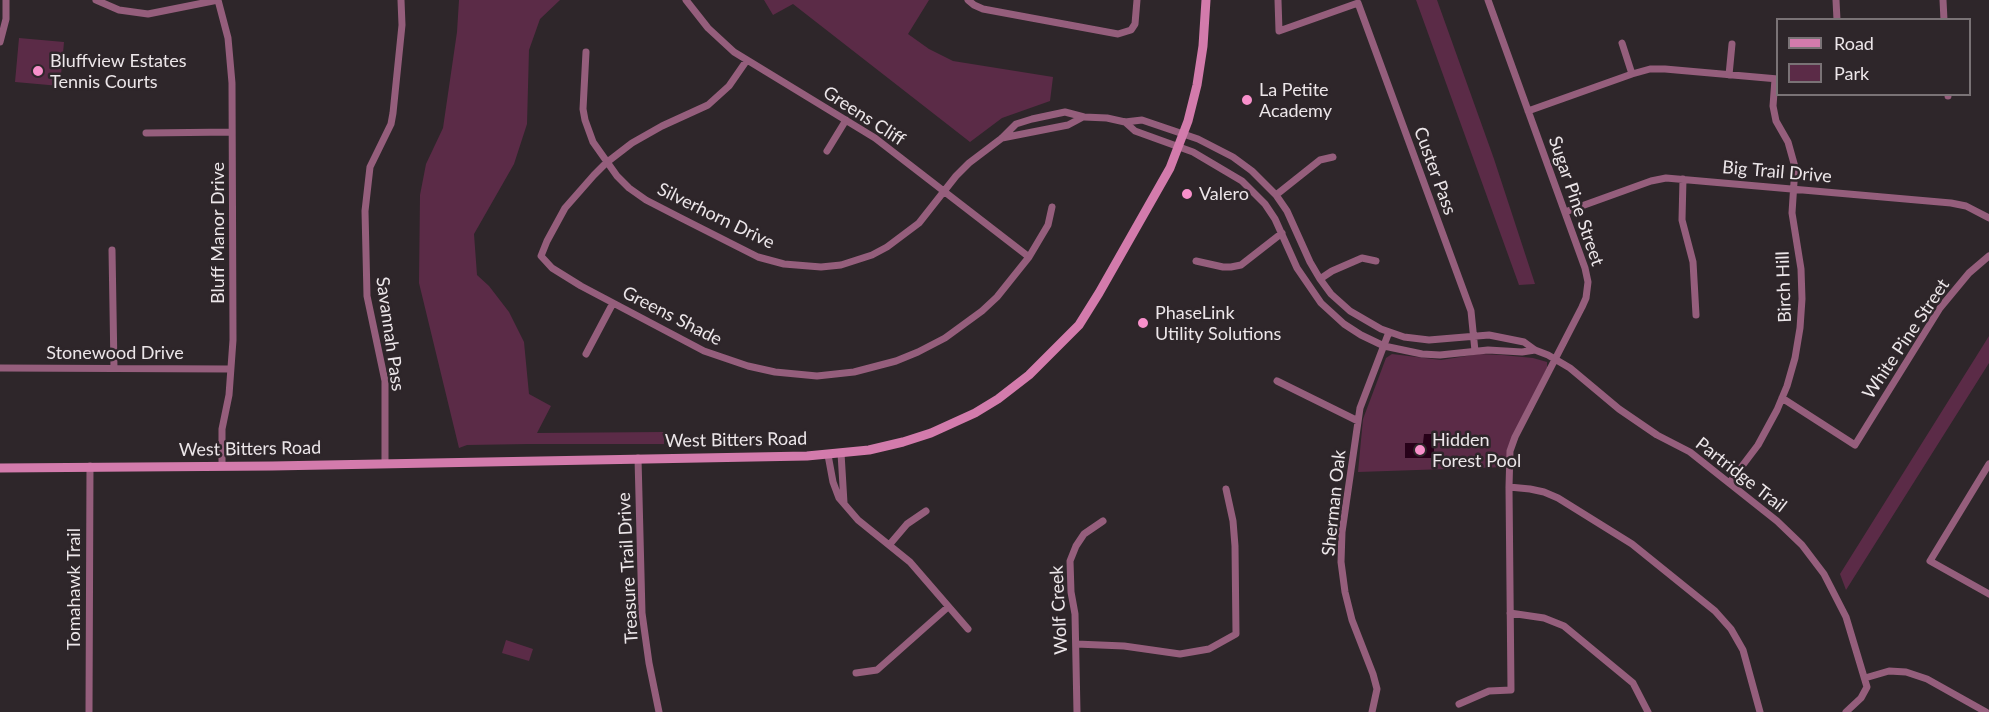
<!DOCTYPE html>
<html>
<head>
<meta charset="utf-8">
<style>
	body { margin:0 }
	#map { position:relative; width:1989px; height:712px; overflow:hidden; background:#2e262a; font-family:Lato,sans-serif }
	canvas { display:block }
	.legend { position:absolute; left:1776px; top:18px; width:195px; height:78px; box-sizing:border-box; background:#2e262a; border:2px solid #7a7376; margin:0; padding:8px 10px; list-style:none; font-size:18px; color:#ece6e9 }
	.legend li { display:flex; align-items:center; gap:12px; height:30px }
	.legend b { width:30px; border:2px solid #7a7376 }
</style>
</head>
<body>
<div id="map">
<canvas width="1989" height="712"></canvas>
<ul class="legend">
<li><b style="height:8px;background:#d37bac"></b>Road</li>
<li><b style="height:16px;background:#5b2b47"></b>Park</li>
</ul>
</div>
<script>
const context = document.querySelector('canvas').getContext('2d');
context.lineJoin = 'round';
function paint(path, color) {
  context.fillStyle = color;
  context.fill(path, 'evenodd');
}
function shape(rows) {
  const path = new Path2D();
  for (const r of rows) {
    path.moveTo(r[0], r[1]);
    for (let i = 2; i < r.length; i += 2) path.lineTo(r[i], r[i + 1]);
  }
  return path;
}
function stroke(path, color, width, dash) {
  context.strokeStyle = color;
  context.lineWidth = width;
  context.lineCap = dash ? 'butt' : 'round';
  context.setLineDash(dash || []);
  context.stroke(path);
}
function write(font, color, halo, rows, align = 'center') {
  context.font = font + ' Lato,sans-serif';
  context.lineWidth = 5;
  context.setLineDash([]);
  context.textBaseline = 'middle';
  context.strokeStyle = halo;
  context.fillStyle = color;
  for (const [text, x, y, turn = 0] of rows) {
    context.save();
    context.translate(x, y);
    context.rotate((+turn || 0) * Math.PI / 180);
    context.textAlign = isNaN(turn) ? turn : align;
    if (halo) context.strokeText(text, 0, 0);
    context.fillText(text, 0, 0);
    context.restore();
  }
}
paint(shape([
	[459,0,560,0,540,19,529,50,527,124,514,164,474,234,477,275,489,286,509,312,524,342,529,394,551,406,537,433,664,432,664,444,529,444,467,445,459,448,419,283,420,195,426,164,443,128,457,32],
	[764,0,929,0,908,34,929,49,953,61,1053,77,1050,101,1002,118,970,142,793,4,773,15],
	[1416,0,1437,0,1494,159,1535,284,1519,285],
	[19,38,64,42,60,86,15,82],
	[1989,336,1989,363,1846,590,1840,574],
	[1392,354,1441,360,1479,354,1502,355,1533,358,1547,362,1547,368,1508,449,1506,467,1358,472,1363,419,1386,358],
	[506,640,533,649,529,661,502,653]
]), '#5b2b47');
paint(shape([
	[1424,434,1434,434,1434,458,1405,458,1405,443,1423,443]
]), '#270119');
stroke(shape([
	[96,0,119,10,148,14,218,0],
	[218,0,228,38,232,83,233,340,229,395,222,429,222,466],
	[686,0,708,28,734,52,875,138,1029,257],
	[968,0,974,5,983,9,1118,34,1131,30,1135,24,1137,0],
	[1278,0,1279,31,1358,3,1471,311,1475,351],
	[1836,0,1837,20],
	[1943,0,1944,20],
	[0,42,6,19,6,0],
	[1622,43,1632,74],
	[586,52,583,109,585,120,593,142,617,176,629,188,646,200,679,217,758,257,784,264,821,267,841,265,872,255,887,247,919,223,956,176,969,163,1002,138,1016,124,1032,119,1065,112,1084,117,1107,118,1125,122,1142,120,1198,139,1233,157,1252,171,1276,195,1287,211,1310,262,1320,279,1331,294,1350,311,1381,329,1404,337,1429,340,1489,335,1524,342,1535,350,1548,355,1570,368,1619,409,1657,435,1690,452,1777,521,1802,545,1824,574,1846,617,1867,687,1861,698,1846,712],
	[747,60,729,86,708,105,662,126,632,143,606,163,594,175,565,208,547,241,541,256,552,268,581,286,704,351,748,366,775,372,817,376,854,372,896,361,918,352,945,338,982,311,997,297,1029,257,1048,225,1052,207],
	[1729,75,1732,44],
	[1948,94,1948,96],
	[1528,111,1632,74,1650,69,1665,69,1778,79],
	[1125,122,1135,131,1193,152,1242,181,1265,204,1275,219,1297,268,1321,303,1344,324,1361,335,1384,346,1422,354,1440,355,1488,350,1522,352,1535,350],
	[146,133,232,132],
	[1002,138,1068,125,1083,117],
	[827,151,846,120],
	[1683,179,1682,220,1693,262,1696,315],
	[1276,195,1320,160,1333,157],
	[1565,212,1651,181,1666,178,1951,203,1966,206,1989,218],
	[112,250,114,368],
	[1196,261,1223,267,1231,267,1241,265,1282,233],
	[1320,279,1332,271,1362,258,1376,261],
	[586,354,613,303],
	[0,368,230,369],
	[1277,381,1358,421],
	[1782,398,1855,445,1940,308,1969,273,1989,256],
	[841,453,844,503],
	[828,455,833,482,839,498,858,520,910,562,968,629],
	[638,458,642,613,649,663,659,712],
	[385,463,385,381,367,296,365,211,370,167,391,124,393,113,402,25,401,0],
	[1989,464,1930,561,1989,594],
	[1730,482,1758,445,1777,410,1787,386,1795,358,1800,328,1802,299,1801,269,1792,213,1795,167,1788,142,1776,121,1773,106,1775,79],
	[1509,487,1530,489,1544,492,1558,498,1632,544,1715,611,1731,629,1743,650,1760,712],
	[890,544,907,524,926,511],
	[1510,613,1544,618,1564,626,1633,683,1648,712],
	[1076,644,1124,646,1180,654,1209,649,1236,634,1235,546,1233,521,1226,489],
	[856,673,877,670,948,607],
	[1865,678,1889,671,1906,672,1927,679,1986,712],
	[1459,704,1489,691,1511,690,1509,487,1510,451,1515,437,1582,307,1586,298,1588,282,1585,268,1488,0],
	[89,712,90,466],
	[1077,712,1075,614,1071,592,1070,561,1076,546,1084,534,1103,521],
	[1372,712,1377,689,1373,674,1352,620,1345,592,1341,562,1342,532,1360,408,1389,332]
]), '#955e7c', 7);
stroke(shape([
	[0,468,272,466,807,456,869,450,903,442,931,433,975,413,998,399,1029,375,1079,325,1099,293,1170,168,1188,121,1197,85,1203,46,1206,0]
]), '#d37bac', 9);
for (const [x, y, r, color] of [
	[38,71,6,"#f890cb"],
	[1247,100,6,"#f890cb"],
	[1187,194,6,"#f890cb"],
	[1143,323,6,"#f890cb"],
	[1420,450,6,"#f890cb"]
]) {
  const dot = new Path2D();
  dot.arc(x, y, r, 0, 2 * Math.PI);
  context.fillStyle = color;
  context.fill(dot);
  stroke(dot, '#2e262a', 2);
}
write('18px', '#ece6e9', '#2e262a', [
	["Bluffview Estates",50,61],
	["Tennis Courts",50,82],
	["La Petite",1259,90],
	["Academy",1259,111],
	["Valero",1199,194],
	["PhaseLink",1155,313],
	["Utility Solutions",1155,334],
	["Hidden",1432,440],
	["Forest Pool",1432,461]
], 'left');
write('18px', '#ece6e9', '#2e262a', [
	["Greens Cliff",864,116,33],
	["Custer Pass",1435,171,70],
	["Big Trail Drive",1777,172,5],
	["Sugar Pine Street",1576,201,71],
	["Silverhorn Drive",716,216,26],
	["Bluff Manor Drive",218,233,-90],
	["Birch Hill",1784,287,-92],
	["Greens Shade",672,316,27],
	["Savannah Pass",390,334,82],
	["White Pine Street",1906,339,-56],
	["Stonewood Drive",115,353],
	["West Bitters Road",736,440,-1],
	["West Bitters Road",250,449,-1],
	["Partridge Trail",1741,475,38],
	["Sherman Oak",1334,503,-84],
	["Treasure Trail Drive",628,568,-93],
	["Tomahawk Trail",74,589,-90],
	["Wolf Creek",1059,610,-93]
]);
</script>
</body>
</html>
